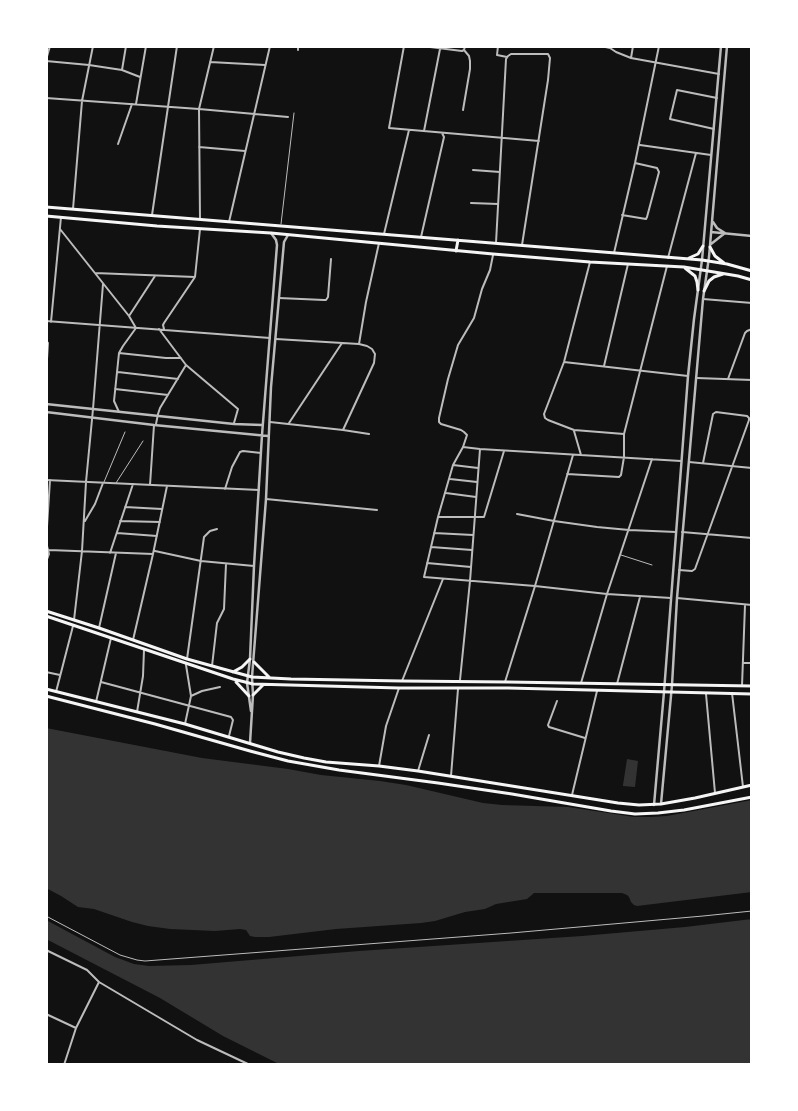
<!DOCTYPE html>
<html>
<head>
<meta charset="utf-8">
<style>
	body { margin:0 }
	#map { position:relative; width:798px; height:1111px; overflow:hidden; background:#111; font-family:Karla,sans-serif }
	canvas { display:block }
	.frame { position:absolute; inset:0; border:48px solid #fff; pointer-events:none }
</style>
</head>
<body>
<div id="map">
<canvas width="798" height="1111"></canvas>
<div class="frame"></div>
</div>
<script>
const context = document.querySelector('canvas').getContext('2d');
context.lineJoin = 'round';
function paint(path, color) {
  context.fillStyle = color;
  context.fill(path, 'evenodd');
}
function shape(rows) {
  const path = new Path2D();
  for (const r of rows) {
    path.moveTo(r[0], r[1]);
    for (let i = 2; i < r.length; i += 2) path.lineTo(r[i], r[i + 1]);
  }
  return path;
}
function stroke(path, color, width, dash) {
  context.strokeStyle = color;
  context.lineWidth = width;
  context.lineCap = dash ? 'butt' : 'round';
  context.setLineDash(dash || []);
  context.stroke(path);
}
paint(shape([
	[46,728,202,758,288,769,321,775,380,781,406,785,483,803,502,805,568,807,634,817,650,817,667,816,752,800,752,892,637,906,634,905,631,902,629,897,627,895,622,893,534,893,527,899,496,904,485,909,465,912,435,921,421,923,336,929,269,937,255,937,250,936,246,930,240,929,215,931,170,929,148,926,132,922,94,909,78,907,61,896,46,888],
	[627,759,638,761,635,787,623,786,623,785],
	[752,919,752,1065,281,1065,223,1036,160,998,46,939,46,920,115,957,134,964,149,966,191,965,359,951,582,936,685,927]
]), '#333');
stroke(shape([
	[281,224,294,113],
	[104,482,125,432],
	[116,483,143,441],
	[621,555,652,565],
	[46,916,120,955,137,960,145,961,511,933,703,916,752,911]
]), '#bcbcbc', 1);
stroke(shape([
	[404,46,389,128,539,141],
	[422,46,462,51,464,50,465,46],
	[498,46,497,55,507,57],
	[601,46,610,48,616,52,631,58,719,74],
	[298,50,298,46],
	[631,58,633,46],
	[46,60,50,46],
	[46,61,89,65,122,70,140,77],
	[210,62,265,65],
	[122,70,126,46],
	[46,98,199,109,288,117],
	[136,104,146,46],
	[463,110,470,69,470,61,469,56,464,50],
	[714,129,670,119,677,90,717,98],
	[424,131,440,49],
	[118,144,132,104],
	[640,145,711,155],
	[199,147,245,151],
	[473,170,500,172],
	[471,203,498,204],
	[73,209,82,101,93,46],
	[152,215,177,46],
	[622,215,646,219,647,217,659,172,657,168,635,163],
	[200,219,199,109,214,46],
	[229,222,270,46],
	[60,229,129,316,136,328,123,346,119,353,114,401,119,412],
	[384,234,409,130],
	[421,237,444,137,442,133],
	[496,243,506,59,508,56,511,54,548,54,550,58,548,80,522,245],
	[614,253,635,163,659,46],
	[493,255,490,270,482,289,474,318,458,345,448,379,439,418,439,422,441,424,461,430,464,432,467,435,463,447,453,465,438,517,424,577,535,586,607,594,671,598],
	[668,258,696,153],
	[590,262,564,362,544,414,545,418,548,420,574,430,624,434],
	[95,273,195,277],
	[279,298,324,300,326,300,328,297,331,259],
	[703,299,752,303],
	[129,316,155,276],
	[46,321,270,338],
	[51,322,61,217],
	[159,329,186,365,238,409,234,423],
	[164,329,163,325,164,323,195,277,200,229],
	[276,339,359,344,367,346,372,349,375,354,374,363,343,430],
	[46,341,48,343,46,375],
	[359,344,366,302,379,243],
	[119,353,166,358,181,358],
	[564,362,688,376],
	[604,366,628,264],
	[118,372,178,379],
	[697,378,752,380],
	[728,379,745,333,747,331,752,329],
	[115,389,168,395],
	[270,422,343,430,369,434],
	[289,423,342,343],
	[156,424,158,414,160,408,186,365],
	[574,431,581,455],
	[463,447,480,449,681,461],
	[689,462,752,468],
	[453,465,478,468],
	[567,474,619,477,621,475,624,457,624,434,667,266],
	[450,479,477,482],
	[46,480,259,490],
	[150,485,154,425],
	[225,489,232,467,240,452,243,451,261,453],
	[446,493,476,497],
	[266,499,377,510],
	[125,507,162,509],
	[517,514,554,521,597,527,629,530,676,532],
	[438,517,484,517,504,451],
	[85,521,95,504,103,483],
	[120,521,160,522],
	[682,532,752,538],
	[117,533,157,536],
	[434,533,473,535],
	[431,547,472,550],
	[46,548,49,550,153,554],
	[155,551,201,561,254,566],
	[110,553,133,484],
	[46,562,49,554,46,542,50,480],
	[427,563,471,567],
	[679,570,692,571,695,569,749,420,749,418,747,416,716,412,713,414,703,463],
	[677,598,752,605],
	[74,620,82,551,86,482,93,409,103,284],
	[99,628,116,553],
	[133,640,153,554,167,486],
	[187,659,204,537,210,531,217,529],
	[743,663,752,663],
	[212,666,217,623,224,609,226,564],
	[46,672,60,675],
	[460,680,470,581,480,449],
	[402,681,443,579],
	[101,682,231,717,233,720,229,736],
	[505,682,535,586,573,455],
	[581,683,607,594,652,459],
	[617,684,640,597],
	[742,686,745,605],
	[56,692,73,626],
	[732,693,743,787],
	[706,694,715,793],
	[191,696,202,691,220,687],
	[557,701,548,725,549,727,585,738],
	[96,702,111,638],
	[137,712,143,676,144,650],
	[185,724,191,696,186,665],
	[379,766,386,726,399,688],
	[418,771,429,735],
	[451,776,458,689],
	[572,795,597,691],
	[46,950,87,970,99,982,197,1040,250,1065],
	[46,1014,76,1028],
	[64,1065,76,1028,99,982]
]), '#bcbcbc', 2);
stroke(shape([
	[711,232,752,236],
	[711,244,725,233,717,228,713,222],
	[46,404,234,424,262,425],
	[46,412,154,425,268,436],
	[251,711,247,683,250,659,254,566,262,435,277,245,276,240,271,233],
	[250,743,253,695,252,677,266,499,271,387,284,242,288,235],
	[661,804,672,685,677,598,703,299,709,257,727,46],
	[654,805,664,692,688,376,694,319,702,260,721,46]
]), '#bcbcbc', 2.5);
stroke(shape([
	[46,611,99,628,187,659,252,677,291,679,402,681,508,682,752,686],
	[46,616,233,679,253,684,399,688,508,688,752,694],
	[254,662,270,678],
	[233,672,242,667,250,659],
	[236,682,249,696],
	[253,695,263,685]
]), '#f5f5f5', 3);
stroke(shape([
	[46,207,702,260,727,264,752,271],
	[46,216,157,226,271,233,493,254,590,262,684,267,738,276,752,280],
	[710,247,715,256,724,263],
	[456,251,458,240],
	[689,258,698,254,703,246],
	[685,268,695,276,697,282,698,290],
	[704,291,709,281,714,277,723,274],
	[46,689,185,724,278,752,304,758,326,762,379,766,418,771,618,803,639,805,661,804,695,798,752,785],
	[46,696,155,724,250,751,288,761,339,770,438,783,512,794,611,811,635,814,658,813,684,810,752,797]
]), '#f5f5f5', 3);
</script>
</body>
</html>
